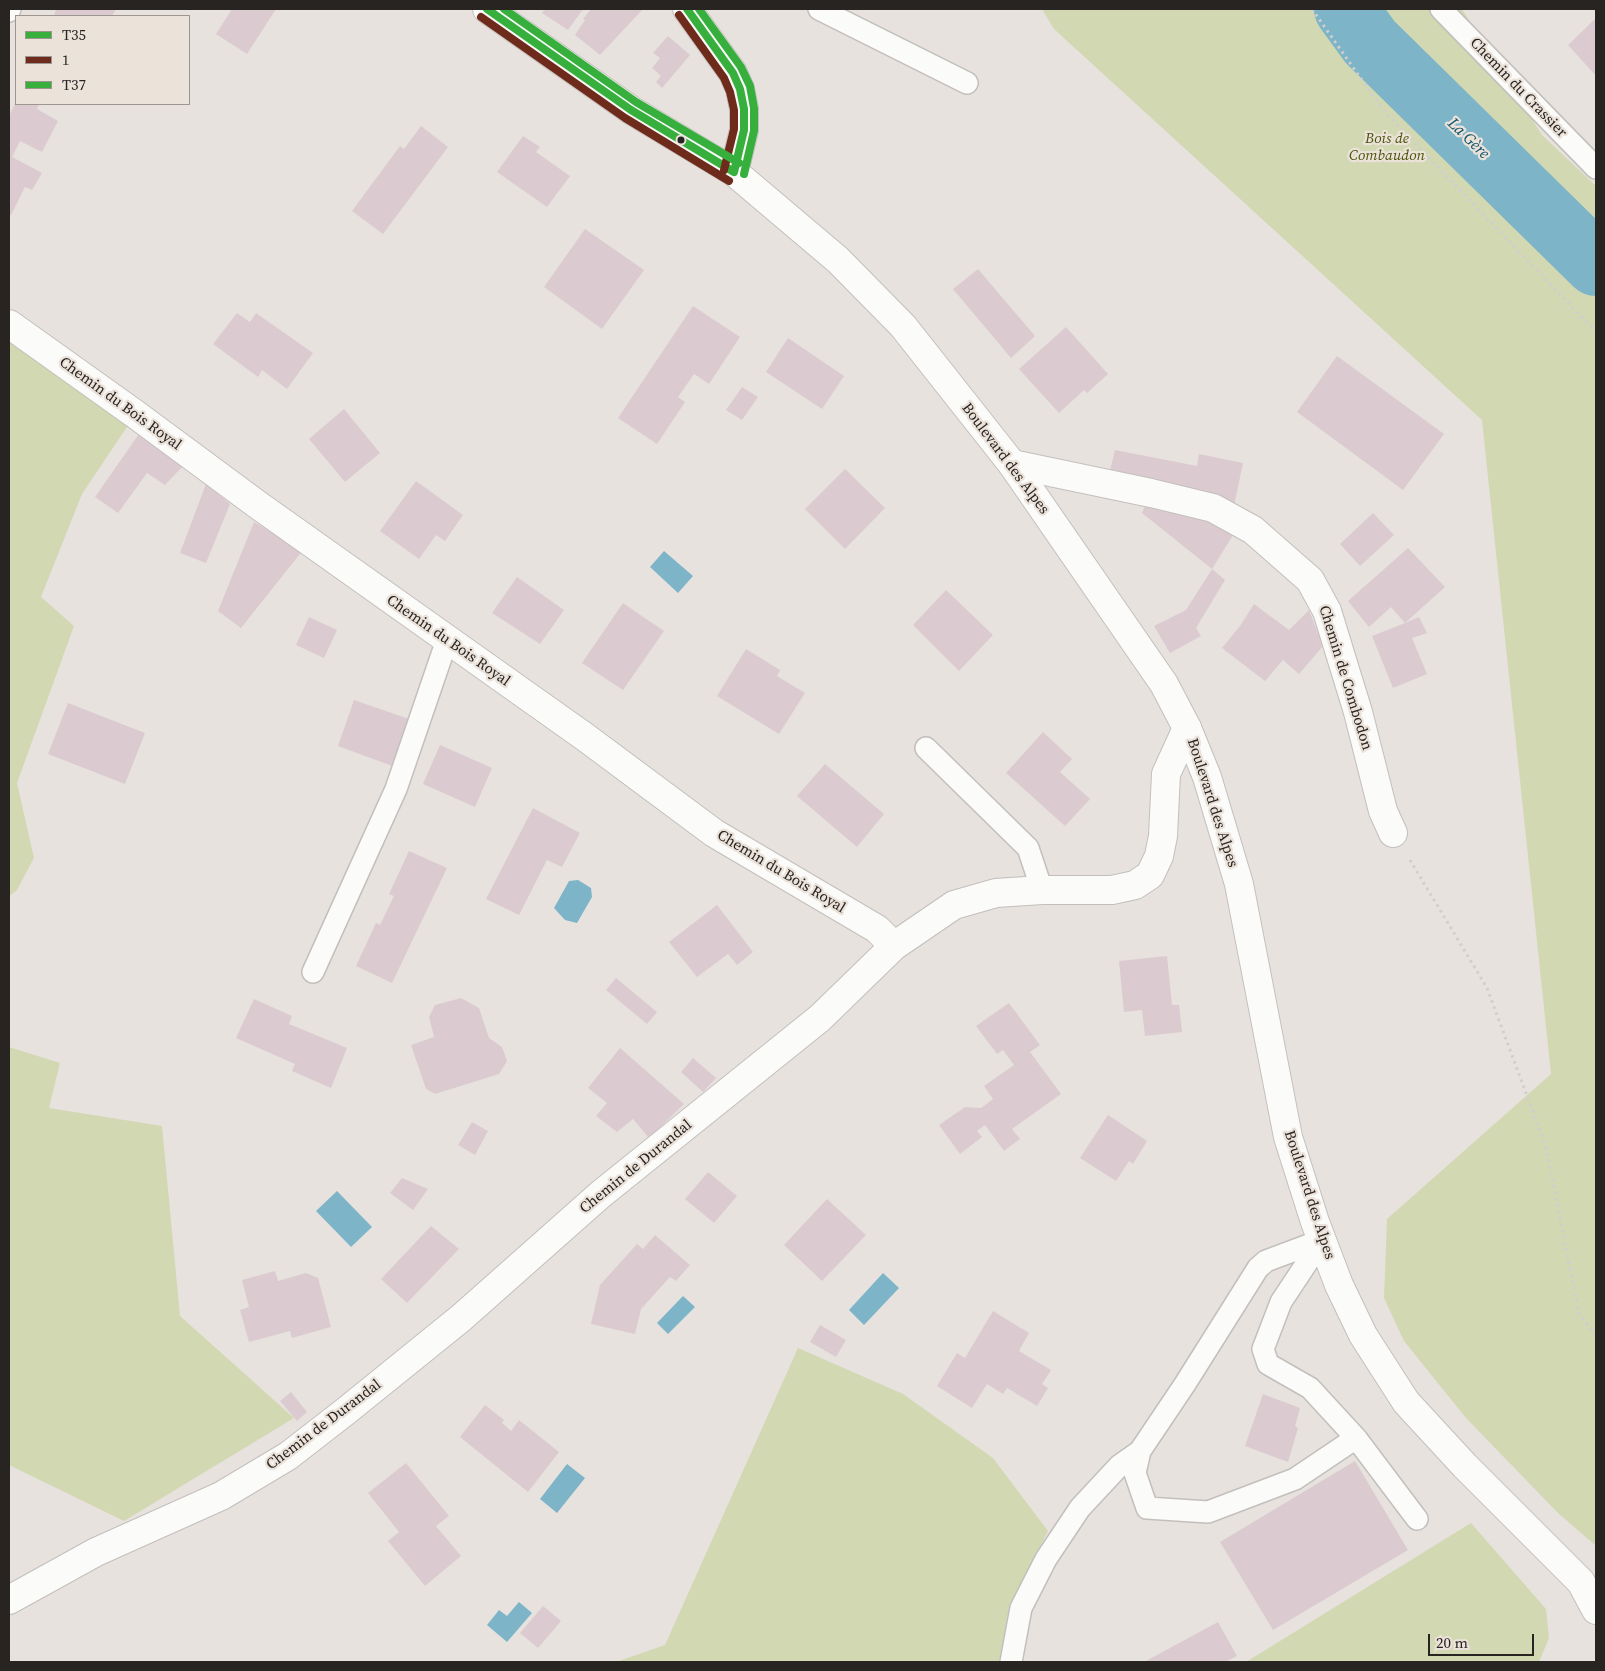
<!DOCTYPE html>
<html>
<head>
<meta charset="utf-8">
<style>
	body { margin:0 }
	#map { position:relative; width:1605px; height:1671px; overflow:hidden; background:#e7e2de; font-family:"Source Serif 4",serif }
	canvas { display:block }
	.frame { position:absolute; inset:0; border:10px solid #282422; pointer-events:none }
	.legend { position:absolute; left:15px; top:15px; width:175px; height:90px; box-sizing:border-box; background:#ebe2da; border:1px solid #9d9690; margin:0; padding:6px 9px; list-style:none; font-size:15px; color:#282422 }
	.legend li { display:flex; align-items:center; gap:10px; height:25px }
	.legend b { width:25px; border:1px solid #9d9690 }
	.scale { position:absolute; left:1428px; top:1634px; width:106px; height:22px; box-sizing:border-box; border:2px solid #282422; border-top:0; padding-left:6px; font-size:15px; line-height:18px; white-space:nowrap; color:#282422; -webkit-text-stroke:4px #ebe2da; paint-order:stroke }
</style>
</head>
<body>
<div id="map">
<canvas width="1605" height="1671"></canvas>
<div class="frame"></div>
<ul class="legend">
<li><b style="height:6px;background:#36af3d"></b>T35</li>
<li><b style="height:6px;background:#6e2a1b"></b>1</li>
<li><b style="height:6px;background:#36af3d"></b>T37</li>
</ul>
<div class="scale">20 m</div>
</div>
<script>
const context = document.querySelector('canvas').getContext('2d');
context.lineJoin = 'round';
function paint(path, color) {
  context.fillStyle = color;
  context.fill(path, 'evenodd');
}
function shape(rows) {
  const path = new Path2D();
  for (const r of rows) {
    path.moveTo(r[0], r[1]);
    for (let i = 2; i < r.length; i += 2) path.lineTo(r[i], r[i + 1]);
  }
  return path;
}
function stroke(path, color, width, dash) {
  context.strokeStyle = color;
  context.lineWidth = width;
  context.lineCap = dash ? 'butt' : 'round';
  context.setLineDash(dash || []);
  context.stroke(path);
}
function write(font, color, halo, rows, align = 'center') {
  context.font = font + ' "Source Serif 4",serif';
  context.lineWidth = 4.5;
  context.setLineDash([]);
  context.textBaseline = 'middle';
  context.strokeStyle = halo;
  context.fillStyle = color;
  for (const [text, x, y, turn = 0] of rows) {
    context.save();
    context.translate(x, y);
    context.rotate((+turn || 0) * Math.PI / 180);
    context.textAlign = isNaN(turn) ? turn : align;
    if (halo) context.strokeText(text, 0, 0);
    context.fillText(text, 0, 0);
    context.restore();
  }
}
paint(shape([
	[1042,9,1462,9,1542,135,1596,186,1596,1546,1558,1513,1466,1418,1404,1341,1384,1298,1387,1219,1551,1074,1482,420,1054,29],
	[9,333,131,421,82,494,41,597,74,626,17,783,34,858,17,890,9,896],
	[9,1047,60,1063,49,1108,162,1126,180,1316,294,1418,124,1521,9,1465],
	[798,1348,903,1394,993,1458,1048,1531,1009,1608,999,1662,616,1662,665,1645],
	[1471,1523,1546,1609,1549,1638,1539,1662,1246,1662]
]), '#d2d8b2');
paint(shape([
	[664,551,693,576,678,593,650,567],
	[578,880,591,888,592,897,577,923,565,920,554,908,569,881],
	[337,1191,372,1227,351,1247,316,1211],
	[883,1273,899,1288,864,1325,849,1310],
	[683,1296,695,1307,668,1334,657,1323],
	[567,1464,585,1478,557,1513,540,1499],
	[519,1602,532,1613,507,1642,487,1625,499,1610,507,1616]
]), '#7db4c8');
stroke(shape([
	[1346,9,1370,42,1596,264]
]), '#7db4c8', 64);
paint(shape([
	[56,9,116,9,112,16,54,16],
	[232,9,276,9,247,54,216,34],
	[545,9,583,9,568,30,542,13],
	[591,9,643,9,600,55,575,35,585,20,583,19],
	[1596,18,1596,76,1568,45],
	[668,36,690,55,662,88,656,82,661,76,652,68,660,58,653,53],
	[15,104,39,104,37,109,58,121,42,152,20,141,12,157,42,173,32,190,25,187,11,215,9,214,9,113,10,114],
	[421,126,448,147,383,234,352,211,400,146,404,149],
	[523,136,540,147,536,152,570,176,547,207,497,172],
	[585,229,644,270,602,329,544,287],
	[978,269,1035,336,1011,358,953,289],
	[693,306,740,337,709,384,694,374,678,397,685,402,657,444,618,418],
	[237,313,250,322,256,313,313,353,287,389,262,370,258,377,213,344],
	[1066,327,1108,374,1087,393,1084,390,1059,413,1019,369],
	[788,338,844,376,822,409,766,372],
	[1337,356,1444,434,1403,490,1297,412],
	[742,387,758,397,742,420,726,410],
	[344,409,380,453,345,482,309,439],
	[139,434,184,465,165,485,147,473,118,513,95,497],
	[1115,450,1197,466,1199,454,1243,463,1234,506,1109,475],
	[845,469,885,508,845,549,805,509],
	[416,481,463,515,445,541,436,535,419,559,380,531],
	[206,484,230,504,206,563,180,553],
	[1146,503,1210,517,1233,535,1212,569,1142,513],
	[1373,513,1394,535,1360,566,1340,544],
	[254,522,303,550,241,628,218,611],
	[1408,548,1445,587,1405,623,1419,617,1427,633,1412,638,1427,674,1393,688,1372,636,1405,623,1391,607,1369,627,1348,601],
	[1212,569,1225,580,1196,628,1201,636,1170,653,1154,626,1186,610],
	[517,577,564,610,540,644,492,613],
	[946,590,993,635,959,671,913,625],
	[623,603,664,631,623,690,582,663],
	[1254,604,1289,630,1309,610,1323,646,1299,674,1283,660,1265,681,1222,648,1240,626],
	[309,617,337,630,324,658,296,645],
	[746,649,780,670,777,676,805,693,779,734,717,696],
	[354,700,412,720,395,767,338,746],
	[68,703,145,733,125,784,48,754],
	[1043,732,1072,759,1060,772,1090,799,1065,826,1006,773],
	[440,745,492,768,475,807,423,784],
	[825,764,884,814,857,847,797,796],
	[533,808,580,833,562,867,547,860,519,915,486,899],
	[409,851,447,868,392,983,356,966,376,923,380,925,394,896,389,894],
	[717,905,753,952,737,965,728,954,697,977,669,942],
	[1167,956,1172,1005,1179,1005,1182,1032,1145,1036,1142,1010,1124,1012,1119,961],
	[616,978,657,1012,647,1024,606,990],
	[461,998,479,1008,489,1038,502,1047,507,1061,499,1074,435,1094,426,1089,411,1045,434,1037,429,1017,435,1005],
	[254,999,292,1016,289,1024,347,1048,331,1088,292,1071,295,1064,236,1038],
	[1009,1003,1040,1045,1030,1052,1061,1094,1012,1129,1020,1139,1004,1151,985,1125,977,1131,982,1137,960,1154,939,1125,965,1107,981,1108,993,1099,984,1086,1014,1065,1003,1050,997,1054,976,1026],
	[620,1048,684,1104,649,1138,633,1119,617,1132,596,1116,607,1103,588,1088],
	[693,1058,716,1078,703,1092,681,1072],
	[1108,1115,1147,1141,1133,1164,1129,1161,1116,1181,1080,1158],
	[472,1122,488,1131,475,1155,458,1145],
	[708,1172,737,1196,714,1223,685,1199],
	[402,1178,428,1189,413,1210,390,1193],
	[827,1199,866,1235,822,1281,784,1245],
	[431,1226,459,1249,407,1303,381,1279],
	[655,1235,690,1265,676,1281,670,1277,641,1309,635,1334,591,1324,600,1285,637,1244,643,1249],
	[275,1271,278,1281,306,1273,318,1278,331,1327,292,1338,290,1331,249,1342,240,1310,249,1307,242,1280],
	[993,1311,1029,1333,1019,1351,1051,1370,1042,1384,1048,1388,1037,1406,1007,1388,1003,1394,987,1384,972,1408,937,1386,957,1353,965,1358],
	[820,1325,846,1340,836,1357,810,1342],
	[291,1392,307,1412,297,1421,280,1401],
	[1263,1394,1300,1408,1295,1426,1298,1428,1288,1462,1245,1446],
	[485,1405,504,1420,502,1423,511,1431,519,1420,559,1452,528,1492,460,1437],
	[1355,1461,1408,1550,1273,1630,1220,1542],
	[406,1463,449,1516,436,1526,461,1556,425,1586,388,1541,399,1532,368,1493],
	[543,1606,561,1621,538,1648,520,1633],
	[1218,1622,1237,1656,1225,1662,1144,1662]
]), '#dbcbd0');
const service = shape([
	[819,9,967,83],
	[1441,9,1596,168],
	[9,11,10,9],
	[926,748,1028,848,1042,890],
	[313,972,396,789,447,640],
	[1322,1240,1266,1261,1258,1268,1185,1384,1140,1451,1135,1473,1147,1508,1208,1512,1295,1479,1356,1438],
	[1322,1240,1281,1302,1263,1349,1268,1364,1310,1388,1356,1438,1417,1519],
	[1011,1662,1021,1608,1046,1559,1080,1508,1120,1465,1140,1451]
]);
const minor = shape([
	[9,324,135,414,258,505,585,737,714,833,877,929,894,946],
	[1012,464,1151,493,1213,508,1253,530,1310,580,1327,611,1358,712,1383,811,1393,833],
	[9,1600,96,1552,221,1496,288,1456,346,1411,461,1318,601,1194,820,1018,894,946,954,905,996,893,1042,890,1112,890,1135,885,1150,875,1159,856,1163,836,1166,774,1187,728]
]);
const tertiary = shape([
	[487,9,631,110,734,172,838,260,903,326,1012,464,1164,684,1187,728,1207,777,1239,884,1288,1137,1315,1222,1339,1285,1363,1335,1406,1402,1465,1466,1581,1582,1596,1610],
	[687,9,733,73,740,89,744,109,744,130,734,172]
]);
stroke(service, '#c3bfbc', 24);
stroke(minor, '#c3bfbc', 30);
stroke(tertiary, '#c3bfbc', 30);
stroke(shape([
	[1312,9,1383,110,1596,332],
	[1410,860,1487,988,1546,1147,1579,1314,1596,1335]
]), '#d0cece', 3, [2.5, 4]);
stroke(service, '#fbfbfa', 21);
stroke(minor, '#fbfbfa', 28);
stroke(tertiary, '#fbfbfa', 28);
stroke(shape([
	[487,9,631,110,734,172],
	[687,9,733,73,740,89,744,109,744,130,734,172]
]), '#36af3d', 8);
stroke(shape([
	[679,15,724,78,730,92,734,110,734,129,724,170],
	[481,17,625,118,729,181]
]), '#6e2a1b', 8);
stroke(shape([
	[504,9,636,102,739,163],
	[699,9,741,67,750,86,754,108,754,131,744,174]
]), '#36af3d', 8);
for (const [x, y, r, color] of [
	[681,140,4.5,"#282422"]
]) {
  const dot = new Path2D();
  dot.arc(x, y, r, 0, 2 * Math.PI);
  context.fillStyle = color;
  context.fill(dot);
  stroke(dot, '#ebe2da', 2);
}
write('15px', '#282422', '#ebe2da', [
	["Chemin du Crassier",1518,88,46],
	["Chemin du Bois Royal",120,404,36],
	["Boulevard des Alpes",1005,459,53],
	["Chemin du Bois Royal",448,641,35],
	["Chemin de Combodon",1345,678,73],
	["Boulevard des Alpes",1212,803,72],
	["Chemin du Bois Royal",781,872,31],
	["Chemin de Durandal",636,1167,-39],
	["Boulevard des Alpes",1309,1195,72],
	["Chemin de Durandal",324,1425,-37]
]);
write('italic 15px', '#4a5609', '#ebe2da', [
	["Bois de",1387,139],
	["Combaudon",1387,156]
]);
write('italic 16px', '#105469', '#ebe2da', [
	["La Gère",1468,139,44]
]);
</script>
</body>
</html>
